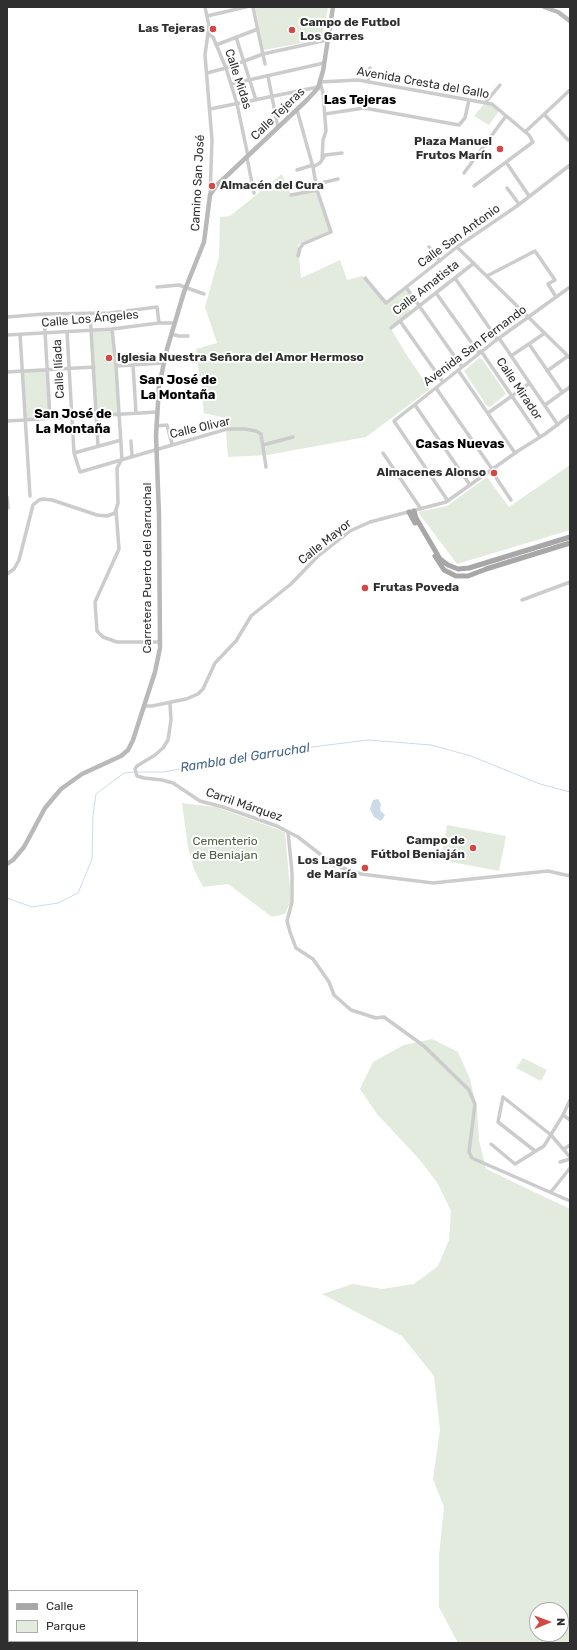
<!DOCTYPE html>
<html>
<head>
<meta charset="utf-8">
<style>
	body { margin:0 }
	#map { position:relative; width:577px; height:1650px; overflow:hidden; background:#fff; font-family:Rubik,sans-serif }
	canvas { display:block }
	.frame { position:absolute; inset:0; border:8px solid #2f2f2f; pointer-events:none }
	.legend { position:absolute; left:8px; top:1590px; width:130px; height:52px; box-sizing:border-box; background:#fff; border:1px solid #acacac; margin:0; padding:5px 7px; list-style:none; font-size:12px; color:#2f2f2f }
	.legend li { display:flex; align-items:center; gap:8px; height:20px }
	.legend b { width:20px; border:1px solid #acacac }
	.north { position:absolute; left:529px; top:1602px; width:40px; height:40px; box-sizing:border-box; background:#fff; border:1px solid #acacac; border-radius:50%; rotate:89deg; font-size:11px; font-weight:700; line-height:16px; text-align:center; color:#2f2f2f }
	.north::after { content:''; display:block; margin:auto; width:14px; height:18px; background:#d24845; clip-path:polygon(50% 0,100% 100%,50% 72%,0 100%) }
</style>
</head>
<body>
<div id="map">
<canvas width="577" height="1650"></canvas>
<div class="frame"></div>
<ul class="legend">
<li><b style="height:5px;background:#a7a7a7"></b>Calle</li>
<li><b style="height:11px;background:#e3eade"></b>Parque</li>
</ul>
<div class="north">N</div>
</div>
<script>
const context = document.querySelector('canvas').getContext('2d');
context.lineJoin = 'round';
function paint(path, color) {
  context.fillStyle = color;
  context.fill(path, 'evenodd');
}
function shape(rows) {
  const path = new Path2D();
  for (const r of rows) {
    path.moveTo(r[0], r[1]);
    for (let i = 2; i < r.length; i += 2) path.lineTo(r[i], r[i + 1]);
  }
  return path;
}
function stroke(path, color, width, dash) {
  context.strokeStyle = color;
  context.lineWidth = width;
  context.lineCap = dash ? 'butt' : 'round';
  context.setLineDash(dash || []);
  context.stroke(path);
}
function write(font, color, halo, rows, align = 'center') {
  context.font = font + ' Rubik,sans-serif';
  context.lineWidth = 4;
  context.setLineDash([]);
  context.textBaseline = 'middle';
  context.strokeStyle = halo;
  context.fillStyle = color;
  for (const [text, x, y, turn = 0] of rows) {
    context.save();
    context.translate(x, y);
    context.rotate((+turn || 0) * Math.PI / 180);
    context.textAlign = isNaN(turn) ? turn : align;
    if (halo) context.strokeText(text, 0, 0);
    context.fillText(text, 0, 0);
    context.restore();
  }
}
paint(shape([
	[255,7,328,7,322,39,264,50],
	[485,103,492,104,499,111,489,125,474,116],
	[282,174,291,195,317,190,331,232,298,245,301,278,340,260,347,280,362,276,386,303,406,287,412,295,404,302,411,312,391,329,408,357,430,389,366,437,267,455,228,457,225,418,204,413,196,349,217,343,205,307,219,257,220,217,230,216],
	[112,329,119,414,96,415,91,330],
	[479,358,482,359,506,394,490,407,487,406,464,371],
	[47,370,50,418,25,420,22,371],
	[570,465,570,530,457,564,418,512,447,506,487,477,509,507],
	[182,803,216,807,285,832,291,900,285,914,272,917,228,884,203,887,194,869,188,847],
	[447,825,506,836,499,871,441,860],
	[432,1039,458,1052,470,1079,477,1110,479,1140,486,1169,570,1209,570,1643,458,1643,439,1607,439,1556,444,1507,433,1479,440,1430,434,1376,402,1336,322,1294,353,1284,382,1289,414,1284,438,1266,449,1240,451,1211,438,1184,420,1160,377,1114,360,1089,373,1062,404,1045],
	[537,1610,561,1610,561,1634,537,1634],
	[523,1058,547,1070,541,1081,516,1068]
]), '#e3eade');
paint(shape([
	[378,799,381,804,380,810,385,815,381,821,374,817,370,809,373,800]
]), '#ccdbe8');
stroke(shape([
	[138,772,164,772,248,755,368,740,431,745,471,756,540,784,570,792],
	[7,898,32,907,58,903,78,893,92,859,93,815,96,794,124,773,135,772]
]), '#ccdbe8', 1);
stroke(shape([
	[205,7,209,26,205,55,212,140,210,195],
	[253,7,265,64],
	[207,16,246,7],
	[208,34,213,37,226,68,237,104,248,156],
	[328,36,350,39],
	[236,37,256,100],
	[216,45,258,29],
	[207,73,226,68,263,54,327,40],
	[268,76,278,128],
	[368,82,370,68],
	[231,84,324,63],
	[485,103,500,85],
	[210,109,318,87],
	[297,110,313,167,317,190,331,232,303,244,300,248,298,256],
	[325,114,364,108,459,125,465,118,469,100],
	[544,114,568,140],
	[525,132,570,90],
	[247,158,254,193],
	[322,160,323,140,326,131,323,93,320,82,358,80,492,104,529,135,533,142,474,186],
	[506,162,529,196],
	[313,167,320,163,325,155,342,153],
	[297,170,313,165],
	[464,173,506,116],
	[317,184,338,179],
	[507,188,519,204],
	[291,195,317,190],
	[429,247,440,261],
	[457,247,570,358],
	[487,276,535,251,555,280,548,284,556,297],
	[365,278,386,303,457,247,517,206,570,165],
	[455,278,497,339],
	[157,287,179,285,204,294],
	[406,287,462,367],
	[436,293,479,353],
	[90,313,98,446],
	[44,314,50,418],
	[7,317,44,314,110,313,157,307,159,323],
	[400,321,443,382],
	[391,328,474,263],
	[112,329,116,366,122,460],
	[67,332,74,453,80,472,227,429,245,429,256,431,261,434,266,467],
	[20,334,30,496],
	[171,334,179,336,188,336],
	[7,335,112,329,159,323,175,323],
	[499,338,558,425],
	[529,344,562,392],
	[481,351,540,437],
	[511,356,545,333],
	[133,365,136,413],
	[116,366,163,363],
	[458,370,515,453],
	[547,371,568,356],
	[7,372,94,367],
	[436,388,492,469],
	[415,405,470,485],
	[545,405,570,387],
	[488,413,530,383],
	[7,421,157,412],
	[156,426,167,425,172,444],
	[131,441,132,457],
	[263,445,293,437],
	[74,453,121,440],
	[383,453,421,509],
	[491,470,511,500],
	[7,497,8,508],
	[448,501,394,421,495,341,570,287],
	[116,510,119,549,95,602,97,631,103,637,117,642,160,642],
	[7,574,14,569,19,560,32,509,33,505,39,500,43,499,52,500,97,515,107,516,115,513,118,503,117,468,121,461],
	[522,600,570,582],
	[170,703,171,720,168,740,163,748,155,755,137,766,135,769,137,776,144,778,162,780,173,783,200,801,223,807,277,826,298,837,334,865,361,874,433,883,548,871,570,876],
	[145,706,152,706,186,699,198,694,203,689,215,663,236,641,251,616,291,584,317,557,350,531,370,522,446,502,518,451,545,434,570,415],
	[288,832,292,872,292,902,287,921,290,932,296,948,313,959,329,982,334,995,351,1010,376,1018,384,1017,424,1046,469,1090,475,1104,469,1152,472,1158,570,1201],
	[563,1115,570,1120],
	[491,1144,515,1164,544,1146,563,1115,570,1100],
	[564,1149,570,1145],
	[535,1151,498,1122,503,1097,551,1135,570,1157],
	[560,1162,570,1159],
	[551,1192,570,1168]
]), '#ccc', 3.5);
stroke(shape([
	[544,7,558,12,570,21],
	[7,864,13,860,24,847,45,808,61,789,82,774,121,756,128,750,133,740,155,672,160,648,159,515,156,436,159,386,167,349,184,292,204,242,210,195,217,185,307,100,318,88,323,71,333,7]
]), '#b9b9b9', 4.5);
stroke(shape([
	[414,511,416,518,440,559,448,565,458,569,469,568,570,537],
	[409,512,415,523],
	[435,556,444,570,456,576,468,576,489,568],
	[486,569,570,543]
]), '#a7a7a7', 5);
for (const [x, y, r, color] of [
	[213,29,4,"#d24845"],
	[292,30,4,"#d24845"],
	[500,149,4,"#d24845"],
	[212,186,4,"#d24845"],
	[109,358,4,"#d24845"],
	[494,473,4,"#d24845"],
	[365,588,4,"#d24845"],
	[473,848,4,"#d24845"],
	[365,868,4,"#d24845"]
]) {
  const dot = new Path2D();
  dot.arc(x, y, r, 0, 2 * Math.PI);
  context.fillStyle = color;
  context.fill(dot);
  stroke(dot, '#fff', 1.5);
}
write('bold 12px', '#2f2f2f', '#fff', [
	["Campo de Futbol",300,23,"left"],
	["Los Garres",300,37,"left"],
	["Las Tejeras",205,29],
	["Plaza Manuel",492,142],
	["Frutos Marín",492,156],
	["Almacén del Cura",220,186,"left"],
	["Iglesia Nuestra Señora del Amor Hermoso",117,358,"left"],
	["Almacenes Alonso",486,473],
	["Frutas Poveda",373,588,"left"],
	["Campo de",465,841],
	["Fútbol Beniaján",465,855],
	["Los Lagos",357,861],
	["de María",357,875]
], 'right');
write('12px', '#2f2f2f', '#fff', [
	["Calle Midas",238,79,72],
	["Avenida Cresta del Gallo",423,83,10],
	["Calle Tejeras",278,114,-44],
	["Camino San José",198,183,-87],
	["Calle San Antonio",459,236,-36],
	["Calle Amatista",426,288,-38],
	["Calle Los Ángeles",90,319,-5],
	["Avenida San Fernando",475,346,-37],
	["Calle Ilíada",59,369,-93],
	["Calle Mirador",519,389,56],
	["Calle Olivar",200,428,-13],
	["Calle Mayor",325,542,-39],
	["Carretera Puerto del Garruchal",148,568,-90],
	["Carril Márquez",244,805,19]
]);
write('12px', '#4e6541', '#fff', [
	["Cementerio",225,842],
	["de Beniajan",225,856]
]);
write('bold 13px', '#000', '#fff', [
	["Las Tejeras",360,100],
	["San José de",178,380],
	["La Montaña",178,395],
	["San José de",73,414],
	["La Montaña",73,429],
	["Casas Nuevas",460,444]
]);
write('italic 13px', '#466888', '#fff', [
	["Rambla del Garruchal",245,758,-9]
]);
</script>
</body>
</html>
